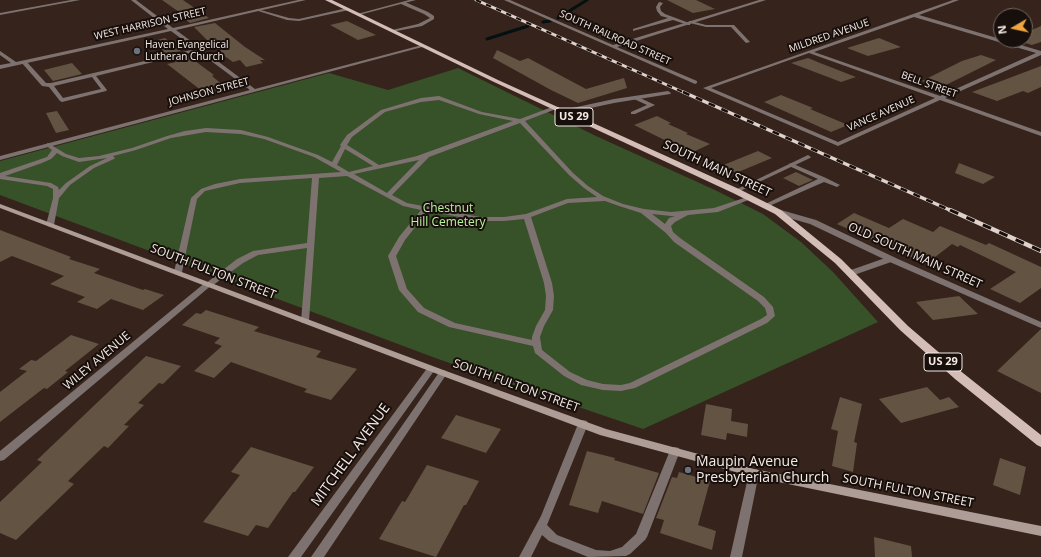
<!DOCTYPE html>
<html>
<head>
<meta charset="utf-8">
<style>
	body { margin:0 }
	#map { position:relative; width:1041px; height:557px; overflow:hidden; background:#36231c; font-family:"Open Sans",sans-serif }
	canvas { display:block }
	.north { position:absolute; left:993px; top:8px; width:40px; height:40px; box-sizing:border-box; background:#170f0b; border:1px solid #716762; border-radius:50%; rotate:261deg; font-size:11px; font-weight:700; line-height:16px; text-align:center; color:#f7eae5 }
	.north::after { content:''; display:block; margin:auto; width:14px; height:18px; background:#f1a540; clip-path:polygon(50% 0,100% 100%,50% 72%,0 100%) }
</style>
</head>
<body>
<div id="map">
<canvas width="1041" height="557"></canvas>
<div class="north">N</div>
</div>
<script>
const context = document.querySelector('canvas').getContext('2d');
context.lineJoin = 'round';
function paint(path, color) {
  context.fillStyle = color;
  context.fill(path, 'evenodd');
}
function shape(rows) {
  const path = new Path2D();
  for (const r of rows) {
    path.moveTo(r[0], r[1]);
    for (let i = 2; i < r.length; i += 2) path.lineTo(r[i], r[i + 1]);
  }
  return path;
}
function stroke(path, color, width, dash) {
  context.strokeStyle = color;
  context.lineWidth = width;
  context.lineCap = dash ? 'butt' : 'round';
  context.setLineDash(dash || []);
  context.stroke(path);
}
function write(font, color, halo, rows, align = 'center') {
  context.font = font + ' "Open Sans",sans-serif';
  context.lineWidth = 4;
  context.setLineDash([]);
  context.textBaseline = 'middle';
  context.strokeStyle = halo;
  context.fillStyle = color;
  for (const [text, x, y, turn = 0] of rows) {
    context.save();
    context.translate(x, y);
    context.rotate((+turn || 0) * Math.PI / 180);
    context.textAlign = isNaN(turn) ? turn : align;
    if (halo) context.strokeText(text, 0, 0);
    context.fillText(text, 0, 0);
    context.restore();
  }
}
paint(shape([
	[458,68,596,136,715,190,763,214,801,242,833,272,878,322,643,429,438,359,0,195,0,161,329,73,388,90]
]), '#375128');
stroke(shape([
	[558,18,587,0],
	[543,22,550,21],
	[487,39,528,26]
]), '#041012', 3);
paint(shape([
	[162,0,183,0,209,18,190,23,179,15,182,14],
	[667,0,696,0,715,9,693,13],
	[347,21,376,35,358,40,330,25],
	[215,23,245,47,265,60,260,60,263,63,246,67,240,60,233,62,220,53,194,27],
	[1041,26,1041,42,1032,45,1016,40,1025,40,1025,33],
	[165,38,181,51,166,54,150,42],
	[879,38,901,47,868,56,847,48],
	[497,50,520,61,528,58,586,89,624,78,627,88,578,103,551,90,493,58],
	[187,55,214,75,212,76,229,90,206,94,167,64,176,62,172,59],
	[981,55,996,60,938,89,922,81,962,61],
	[808,58,820,63,856,77,841,82,791,63],
	[72,63,82,74,53,81,44,70],
	[1041,66,1041,87,1028,93,1023,91,997,101,972,92],
	[781,95,813,108,810,109,848,125,831,132,764,102],
	[57,111,69,130,56,133,46,113],
	[657,116,671,123,668,124,688,133,686,134,710,144,691,153,634,125],
	[758,151,772,158,736,173,721,166],
	[959,163,995,177,983,184,955,173],
	[796,172,813,180,799,186,783,178],
	[854,213,889,228,903,219,933,232,940,226,986,245,989,243,1041,267,1041,288,1020,303,990,289,1016,272,960,245,958,247,952,244,926,264,837,224],
	[0,230,71,257,69,259,100,269,94,273,143,290,145,289,164,295,143,310,111,299,97,309,77,302,85,297,50,284,64,276,12,256,0,262],
	[959,296,978,314,933,320,916,302],
	[206,310,259,327,254,331,321,351,316,357,357,369,331,400,304,392,307,389,231,362,214,378,194,371,222,346,214,343,220,338,182,325,196,313,201,314],
	[1041,329,1041,393,997,371],
	[71,335,99,344,65,371,68,372,47,389,44,388,0,422,0,392,27,371,19,369,31,360,36,361],
	[146,356,181,366,163,384,159,383,138,403,144,405,124,425,129,426,108,448,104,446,68,481,74,484,16,540,0,533,0,502,42,462,37,460],
	[927,387,940,400,949,397,959,407,901,423,879,399],
	[840,397,862,404,854,442,857,443,853,472,832,466,838,431,831,429],
	[706,404,732,409,731,421,748,424,747,437,727,433,726,440,701,435],
	[456,415,501,429,486,453,441,438],
	[251,447,314,467,295,492,293,492,268,528,256,525,248,536,203,522,240,475,231,472],
	[587,451,615,458,614,460,659,473,643,514,602,501,598,513,569,505],
	[1000,458,1026,467,1020,495,993,485],
	[427,465,479,481,466,505,464,505,436,557,379,539,402,501,405,502],
	[679,472,710,481,698,525,716,531,712,550,660,533,664,520,656,518,672,477,677,478],
	[874,537,911,546,912,557,875,557]
]), '#635343');
paint(shape([
	[401,2,405,2,428,12,434,16,434,19,422,26,392,32,392,30,418,24,430,18,424,14,401,4,401,2],
	[659,2,663,3,660,7,661,11,665,14,689,23,689,21,691,21,706,25,734,25,750,42,746,43,731,27,706,27,690,23,690,25,688,25,673,20,633,31,633,29,668,18,661,16,657,11,656,7,659,2],
	[347,8,349,9,349,10,299,21,287,20,255,10,257,9,289,18,299,19,347,8],
	[200,48,202,48,202,50,96,76,107,90,106,91,62,102,60,101,49,87,42,86,21,62,26,61,46,83,51,83,200,48],
	[92,77,101,89,63,98,54,86,92,77],
	[439,96,482,112,520,119,552,107,556,107,556,109,525,121,573,173,588,186,603,196,623,204,644,209,671,212,714,208,747,197,751,197,752,198,751,199,718,212,688,215,675,222,671,226,673,232,680,238,764,297,773,307,775,316,767,323,635,388,621,391,603,390,581,385,564,376,535,353,533,346,449,327,418,312,399,290,388,256,399,237,421,210,403,206,347,176,319,178,309,321,308,323,302,323,301,321,307,248,258,255,243,263,212,286,206,286,205,284,237,259,253,251,307,243,312,178,240,183,205,191,197,199,182,272,181,274,175,274,174,272,191,198,201,189,215,184,240,179,341,172,314,157,264,139,241,134,206,132,171,138,136,150,113,156,115,158,114,159,94,168,70,185,59,198,54,225,50,227,46,225,53,198,53,189,47,186,0,179,0,173,47,157,52,150,45,145,48,143,66,154,79,158,99,156,132,148,167,136,185,131,206,128,241,130,268,137,318,155,332,162,341,146,340,145,347,135,381,110,421,98,439,96],
	[439,100,479,114,513,121,417,156,379,165,347,145,352,137,385,112,421,102,439,100],
	[520,123,569,175,584,188,597,197,567,199,526,214,504,217,480,217,407,203,392,195,429,157,520,123],
	[345,149,373,166,349,172,337,165,345,149],
	[57,153,62,156,79,162,107,158,90,166,66,183,59,190,58,187,51,183,5,176,42,163,51,159,57,153],
	[419,160,387,193,354,174,419,160],
	[605,201,619,206,641,213,666,233,674,242,758,301,765,308,767,315,761,319,630,383,621,385,603,384,587,380,570,372,542,350,540,337,544,326,553,310,554,296,552,283,531,217,568,203,605,201],
	[428,211,480,221,504,221,524,219,544,283,546,296,545,310,536,326,532,337,532,340,455,323,424,308,407,289,396,256,405,240,428,211],
	[652,214,671,216,675,216,669,218,665,224,652,214],
	[634,97,638,97,655,105,635,114,631,114,631,112,647,105,634,99,634,97],
	[791,163,826,178,840,185,837,187,824,182,767,207,763,207,761,206,763,205,818,179,789,166,789,164,791,163],
	[888,257,894,257,895,259,894,261,854,275,848,275,847,273,848,271,888,257],
	[583,420,587,421,588,424,547,525,557,535,596,550,610,551,622,547,636,534,671,448,675,447,679,448,680,451,647,537,645,540,630,554,626,556,588,557,549,541,542,535,531,557,519,557,541,516,578,424,579,421,583,420]
]), '#7d726f');
paint(shape([
	[71,0,80,0,0,15,0,13,71,0],
	[131,0,136,0,173,28,298,0,306,0,176,30,255,89,422,45,426,46,0,160,0,156,250,90,171,31,0,69,0,65,11,63,0,55,0,51,16,62,168,29,131,0],
	[409,0,416,0,359,15,357,14,409,0],
	[504,0,510,0,613,45,759,0,766,0,617,47,697,81,697,83,695,84,504,0],
	[953,0,959,0,919,15,1041,51,1041,55,945,98,1041,132,1041,136,940,100,838,146,703,88,953,0],
	[914,17,1036,53,940,96,814,52,914,17],
	[809,53,935,98,838,142,711,88,809,53],
	[668,91,671,93,670,94,614,103,563,114,560,112,563,110,614,99,668,91],
	[808,155,811,157,810,158,738,192,734,192,733,191,808,155],
	[775,210,781,210,816,220,898,259,1041,322,1041,328,892,263,810,224,775,214,774,212,775,210],
	[206,282,212,282,213,284,4,460,0,461,0,451,206,282],
	[431,366,434,367,436,369,434,371,301,557,288,557,428,367,431,366],
	[443,370,446,371,448,373,446,375,324,557,311,557,440,371,443,370],
	[754,469,758,470,759,473,742,557,730,557,749,473,750,470,754,469]
]), '#7d726f');
paint(shape([
	[0,204,446,371,606,429,754,469,1041,526,1041,536,754,477,600,435,440,375,0,208,0,204]
]), '#ae9d97');
paint(shape([
	[325,0,332,0,498,80,739,189,781,210,841,259,908,326,963,373,1041,435,1041,447,1037,445,955,379,900,330,835,263,775,214,733,193,494,82,325,0]
]), '#d3bdb6');
const railFar2 = shape([
	[476,0,685,93]
]);
const railFar1 = shape([
	[683,92,952,211]
]);
const rail = shape([
	[950,210,1041,251]
]);
stroke(railFar2, '#dfd1cc', 3);
stroke(railFar1, '#dfd1cc', 3.5);
stroke(rail, '#dfd1cc', 4.5);
stroke(railFar2, '#170f0b', 2, [5.5]);
stroke(railFar1, '#170f0b', 2.5, [7]);
stroke(rail, '#170f0b', 3, [9]);
for (const [x, y, r, color] of [
	[137,51,4,"#6b7280"],
	[688,470,4,"#6b7280"]
]) {
  const dot = new Path2D();
  dot.arc(x, y, r, 0, 2 * Math.PI);
  context.fillStyle = color;
  context.fill(dot);
  stroke(dot, '#170f0b', 1.5);
}
write('10px', '#f7eae5', '#170f0b', [
	["WEST HARRISON STREET",150,24,-13],
	["MILDRED AVENUE",829,36,-19],
	["SOUTH RAILROAD STREET",615,38,24],
	["BELL STREET",929,85,20],
	["JOHNSON STREET",209,92,-15],
	["VANCE AVENUE",881,114,-24]
]);
write('10px', '#f7eae5', '#170f0b', [
	["Haven Evangelical",145,45],
	["Lutheran Church",145,57]
], 'left');
for (const [x, y, w] of [
	[574,117,38],
	[943,362,38]
]) {
  const box = new Path2D();
  box.roundRect(x - w / 2, y - 9, w, 18, 3);
  context.fillStyle = '#170f0b';
  context.fill(box);
  stroke(box, '#f7eae5', 1);
}
write('bold 11px', '#f7eae5', null, [
	["US 29",574,117],
	["US 29",943,362]
]);
write('12px', '#f7eae5', '#170f0b', [
	["SOUTH MAIN STREET",717,169,25],
	["OLD SOUTH MAIN STREET",915,256,24],
	["SOUTH FULTON STREET",213,272,21],
	["WILEY AVENUE",97,361,-40],
	["SOUTH FULTON STREET",516,386,20],
	["SOUTH FULTON STREET",908,491,11]
]);
write('12px', '#baf29e', '#170f0b', [
	["Chestnut",448,209],
	["Hill Cemetery",448,223]
]);
write('14px', '#f7eae5', '#170f0b', [
	["MITCHELL AVENUE",351,455,-54]
]);
write('14px', '#f7eae5', '#170f0b', [
	["Maupin Avenue",696,462],
	["Presbyterian Church",696,478]
], 'left');
</script>
</body>
</html>
